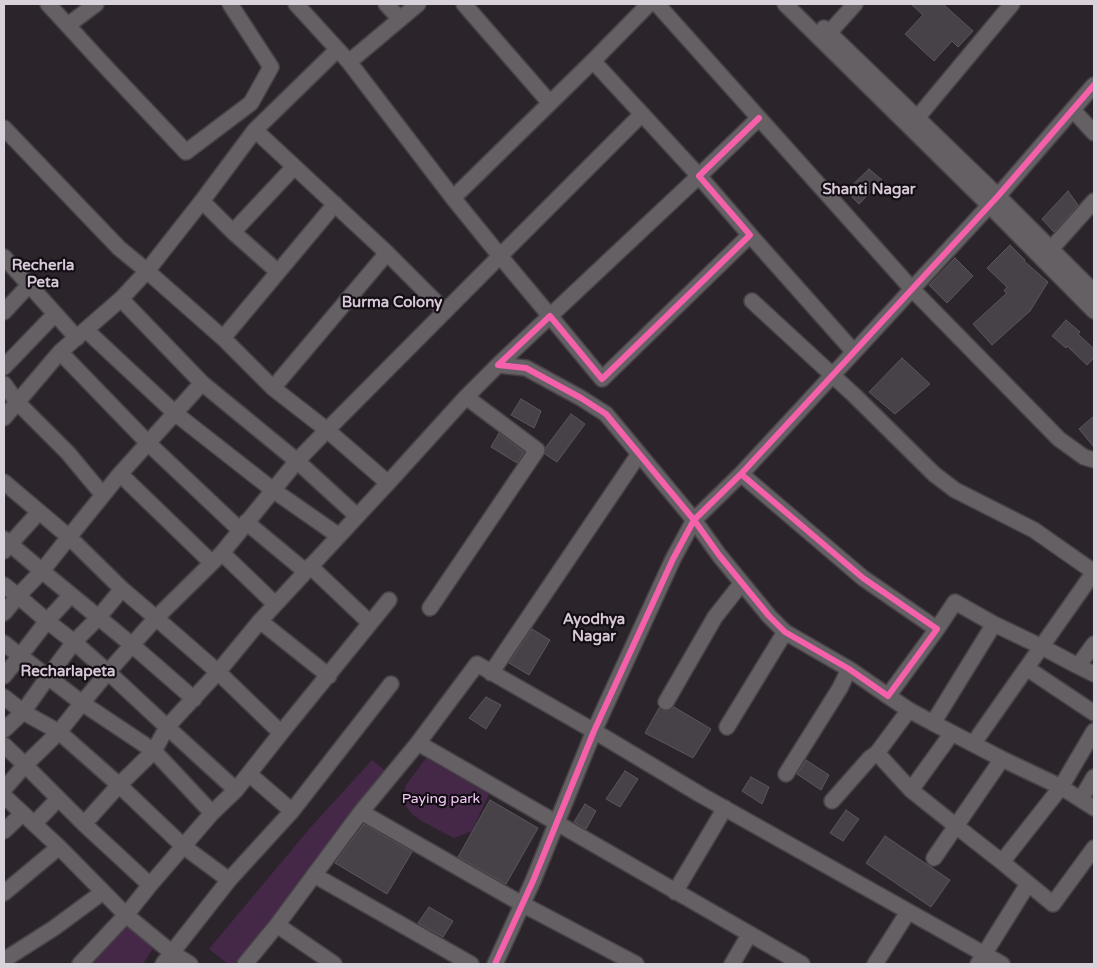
<!DOCTYPE html>
<html>
<head>
<meta charset="utf-8">
<style>
	body { margin:0 }
	#map { position:relative; width:1098px; height:968px; overflow:hidden; background:#2b252b; font-family:"Varela Round",sans-serif }
	canvas { display:block }
	.frame { position:absolute; inset:0; border:5px solid #dad2da; pointer-events:none }
</style>
</head>
<body>
<div id="map">
<canvas width="1098" height="968"></canvas>
<div class="frame"></div>
</div>
<script>
const context = document.querySelector('canvas').getContext('2d');
context.lineJoin = 'round';
function paint(path, color) {
  context.fillStyle = color;
  context.fill(path, 'evenodd');
}
function shape(rows) {
  const path = new Path2D();
  for (const r of rows) {
    path.moveTo(r[0], r[1]);
    for (let i = 2; i < r.length; i += 2) path.lineTo(r[i], r[i + 1]);
  }
  return path;
}
function stroke(path, color, width, dash) {
  context.strokeStyle = color;
  context.lineWidth = width;
  context.lineCap = dash ? 'butt' : 'round';
  context.setLineDash(dash || []);
  context.stroke(path);
}
function write(font, color, halo, rows, align = 'center') {
  context.font = font + ' "Varela Round",sans-serif';
  context.lineWidth = 4.5;
  context.setLineDash([]);
  context.textBaseline = 'middle';
  context.strokeStyle = halo;
  context.fillStyle = color;
  for (const [text, x, y, turn = 0] of rows) {
    context.save();
    context.translate(x, y);
    context.rotate((+turn || 0) * Math.PI / 180);
    context.textAlign = isNaN(turn) ? turn : align;
    if (halo) context.strokeText(text, 0, 0);
    context.fillText(text, 0, 0);
    context.restore();
  }
}
paint(shape([
	[426,758,489,794,472,831,454,838,423,822,412,814,402,801,406,785],
	[372,760,388,773,234,964,228,964,209,949,310,828],
	[127,924,155,945,143,964,92,964]
]), '#452748');
const building = shape([
	[911,4,943,4,973,31,958,47,952,41,934,61,905,34,923,15,911,4],
	[869,169,882,180,859,204,846,191,869,169],
	[1068,191,1078,205,1054,232,1042,219,1068,191],
	[1010,245,1025,260,1024,261,1048,282,1030,311,992,345,973,324,1007,293,1004,291,1007,287,987,268,1010,245],
	[955,258,973,276,947,303,929,285,955,258],
	[1066,320,1080,332,1078,334,1094,349,1094,358,1087,365,1067,346,1066,348,1052,336,1066,320],
	[902,358,930,384,895,414,869,392,902,358],
	[521,399,541,411,534,428,511,415,521,399],
	[571,414,585,424,557,462,545,454,546,447,571,414],
	[1094,416,1094,447,1079,429,1094,416],
	[499,433,524,452,517,463,491,447,499,433],
	[532,629,550,640,529,675,509,663,532,629],
	[486,697,501,705,486,729,469,718,486,697],
	[674,707,711,729,693,758,645,733,659,708,666,711,674,707],
	[806,760,829,775,821,790,797,774,806,760],
	[625,771,638,779,620,807,606,799,625,771],
	[751,777,769,787,762,804,742,791,751,777],
	[490,800,538,828,506,884,458,857,490,800],
	[585,804,596,811,586,829,574,822,585,804],
	[846,810,859,819,843,841,830,833,846,810],
	[364,824,412,852,387,894,335,863,364,824],
	[885,836,950,880,931,907,866,863,885,836],
	[429,907,453,921,443,937,418,923,429,907]
]);
paint(building, '#474247');
stroke(building, '#5c565c', 1);
const minor = shape([
	[48,4,103,64,186,152,251,103,271,67,230,4],
	[296,4,349,62,453,198,593,61,649,4],
	[386,4,400,19],
	[464,4,550,103],
	[657,4,912,289,1059,439,1084,457,1094,460],
	[785,4,989,205,1094,311],
	[68,25,96,4],
	[824,28,998,196,1094,292],
	[829,33,855,4],
	[337,50,255,130,387,253,445,311],
	[349,62,418,4],
	[1073,110,1094,133],
	[917,118,1012,4],
	[4,128,119,248,147,271,121,299,60,352,4,418],
	[453,198,500,256,642,114,593,61],
	[202,201,147,271,223,338],
	[335,204,223,338,273,388,327,430,297,461,222,553,156,618,218,672,260,621,388,483],
	[233,232,202,201,255,130],
	[750,235,854,352],
	[1051,249,1094,201],
	[4,257,77,338],
	[277,271,233,232,294,167],
	[121,299,202,383],
	[752,301,855,396,934,474,955,490,1034,530,1094,572],
	[4,312,29,285],
	[86,330,176,414,273,490,339,536],
	[60,352,148,443,202,383,297,461,357,516],
	[498,365,466,397,388,483,327,430,500,256,550,316,699,176,642,114],
	[4,367,55,314],
	[4,384,17,402,68,453,103,495],
	[273,388,387,253],
	[120,474,212,563],
	[741,474,863,578,937,629,888,696,849,669,785,632,769,616,719,555,694,520,606,414,581,398,526,368,498,365,550,316,602,379,750,235,699,176,759,118],
	[4,482,69,537,120,474,148,443,240,530],
	[246,522,305,571],
	[4,539,10,544,39,512],
	[4,551,10,544,42,571,69,537,122,589,156,618,132,645,42,571,18,596,47,621,71,595],
	[222,553,275,604],
	[310,566,370,623],
	[4,585,18,596,4,613],
	[430,608,537,450,466,397],
	[260,621,329,676],
	[937,629,955,602,994,624],
	[4,643,20,656,47,621,74,642,98,618,122,589],
	[1078,666,1094,674],
	[1028,669,1094,713],
	[218,672,281,733,236,790,167,727,218,672],
	[491,673,639,454],
	[4,676,20,656,48,677,74,642,108,672,132,645,194,699],
	[888,696,909,710,933,723,994,624,1042,647,1078,666,1094,644],
	[4,697,23,712,59,732,82,703,154,751,212,813,236,790],
	[666,702,715,617,741,584],
	[933,723,1002,759,1061,787,1094,731],
	[727,727,785,632],
	[4,730,23,712,48,677,82,703,108,672,167,727,154,751,119,785,84,824,25,765,4,789],
	[281,733,389,600],
	[418,743,802,964],
	[973,744,1094,572],
	[4,745,25,765,59,732,119,785,183,846,229,880],
	[877,753,911,790,952,733],
	[1002,759,956,826,1002,862,1061,787,1094,808],
	[786,774,840,688,849,669],
	[911,790,956,826,934,858],
	[4,796,59,847,126,915,171,952,190,964],
	[1081,799,1094,777],
	[832,801,870,758,877,753,909,710],
	[292,811,391,684],
	[361,812,522,904,636,964],
	[34,824,58,799],
	[4,831,22,814],
	[1002,862,1053,904,1094,848],
	[314,875,471,964],
	[150,885,212,813],
	[675,892,725,808],
	[4,893,59,847],
	[277,925,334,964],
	[4,960,54,928,103,892],
	[80,964,126,915,150,885,84,824],
	[163,964,229,880,292,811,249,774],
	[245,964,277,925,361,812,418,743,477,664,594,731,701,795,1002,964],
	[495,964,533,881,594,731,673,559,694,520,741,474,854,352,998,196,1094,85],
	[732,964,749,935],
	[875,964,908,912],
	[978,964,1028,884]
]);
stroke(minor, '#474247', 18);
stroke(minor, '#646064', 15);
stroke(shape([
	[741,474,863,578,937,629,888,696,849,669,785,632,769,616,719,555,694,520,606,414,581,398,526,368,498,365,550,316,602,379,750,235,699,176,759,118],
	[495,964,533,881,594,731,673,559,694,520,741,474,854,352,998,196,1094,85]
]), '#f560ab', 6);
write('14px', '#f7cafa', '#130e13', [
	["Paying park",441,799]
]);
write('bold 15px', '#d7c8d8', '#130e13', [
	["Shanti Nagar",869,190],
	["Recherla",43,266],
	["Peta",43,283],
	["Burma Colony",392,303],
	["Ayodhya",594,620],
	["Nagar",594,637],
	["Recharlapeta",68,672]
]);
</script>
</body>
</html>
